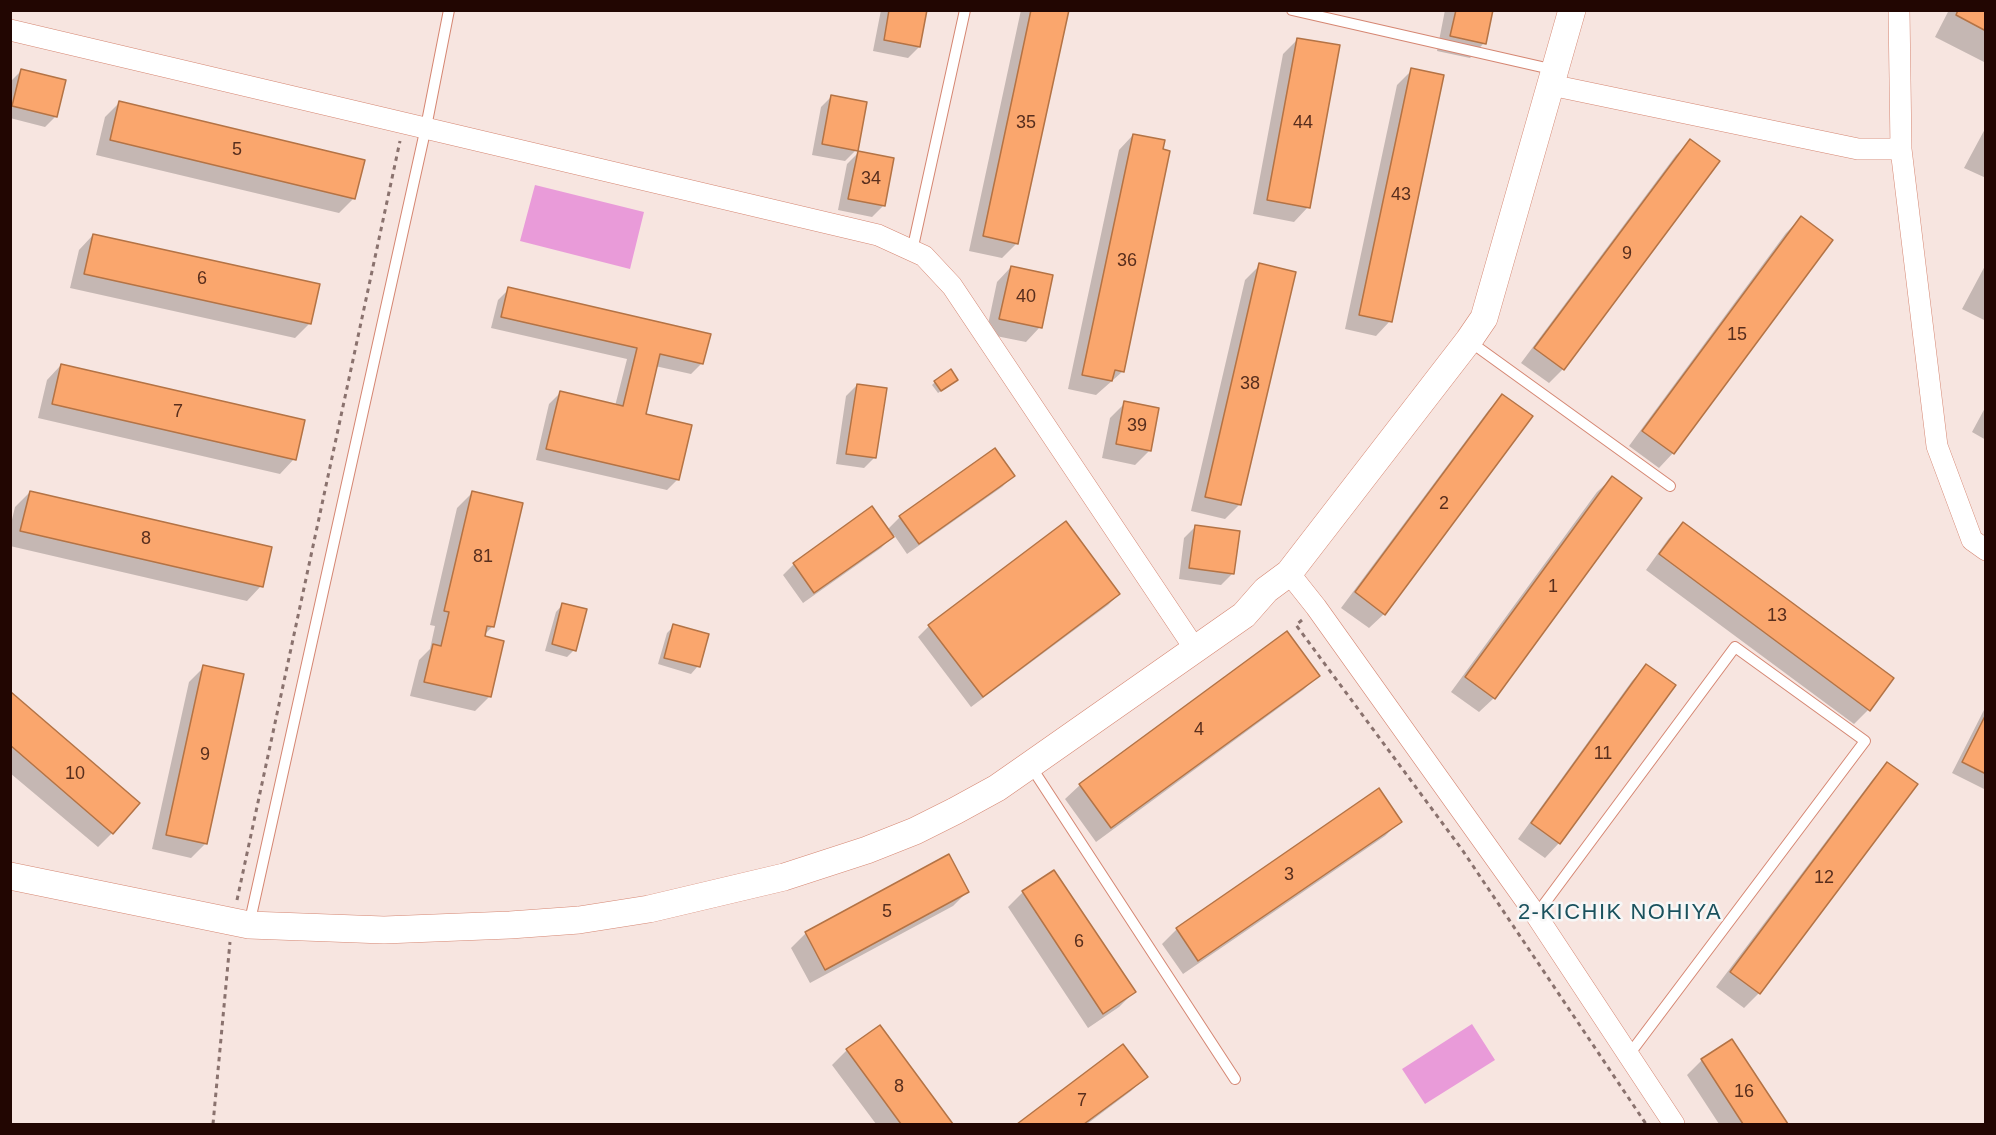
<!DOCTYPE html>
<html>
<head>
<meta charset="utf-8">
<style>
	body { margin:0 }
	#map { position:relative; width:1996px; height:1135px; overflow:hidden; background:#f7e5e0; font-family:Helvetica,sans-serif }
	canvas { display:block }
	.frame { position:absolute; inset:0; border:12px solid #220602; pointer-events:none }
</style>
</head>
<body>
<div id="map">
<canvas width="1996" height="1135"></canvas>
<div class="frame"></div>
</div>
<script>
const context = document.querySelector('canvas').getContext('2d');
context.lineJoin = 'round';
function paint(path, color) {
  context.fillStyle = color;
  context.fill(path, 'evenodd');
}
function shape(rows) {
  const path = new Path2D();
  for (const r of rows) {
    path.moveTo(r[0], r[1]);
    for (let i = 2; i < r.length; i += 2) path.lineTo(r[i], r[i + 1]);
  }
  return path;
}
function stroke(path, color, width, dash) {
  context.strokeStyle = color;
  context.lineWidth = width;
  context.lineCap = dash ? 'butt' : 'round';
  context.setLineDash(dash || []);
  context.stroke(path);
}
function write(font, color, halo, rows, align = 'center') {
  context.font = font + ' Helvetica,sans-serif';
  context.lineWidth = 5;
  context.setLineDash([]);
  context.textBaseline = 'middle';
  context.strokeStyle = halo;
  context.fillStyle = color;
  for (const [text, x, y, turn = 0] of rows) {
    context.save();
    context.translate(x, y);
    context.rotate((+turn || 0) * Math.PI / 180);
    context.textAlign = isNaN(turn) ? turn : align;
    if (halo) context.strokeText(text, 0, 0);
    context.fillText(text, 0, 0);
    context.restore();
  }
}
paint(shape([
	[535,185,644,212,630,269,520,241],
	[1472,1024,1495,1060,1425,1104,1402,1069]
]), '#e99bd9');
paint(shape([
	[881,10,926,10,919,47,908,58,873,51],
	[1021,10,1067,10,1017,243,1002,258,969,251],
	[1445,10,1491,10,1484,43,1470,58,1437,51],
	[1949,10,1986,10,1986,63,1935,37],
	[1298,39,1308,207,1294,222,1253,214,1283,54],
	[1412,70,1390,321,1376,336,1345,329,1397,85],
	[21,71,56,116,45,127,10,118,10,82],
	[832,96,856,150,845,161,812,155,821,107],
	[120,102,354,198,339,213,96,155,105,117],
	[1986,127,1986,178,1964,168],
	[1133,135,1161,150,1169,152,1122,372,1096,395,1068,389,1119,150],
	[1690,141,1563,369,1549,383,1521,363,1676,155],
	[858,153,892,159,883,206,872,217,838,210,847,164],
	[1801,218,1673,453,1659,468,1629,446,1786,233],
	[93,235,310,323,295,338,70,288,79,250],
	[1986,264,1986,321,1962,309],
	[1260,265,1240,504,1225,519,1191,511,1245,280],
	[1011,267,1040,327,1026,342,986,334,997,282],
	[509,289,702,363,691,374,655,366,644,415,678,479,667,490,536,460,549,404,560,393,615,406,627,359,491,328,498,300],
	[61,365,294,459,280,474,38,418,47,380],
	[935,382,953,383,938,393,932,385],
	[857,385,875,457,864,468,836,464,846,396],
	[1502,396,1384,614,1369,628,1341,608,1488,411],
	[1125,403,1150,450,1135,465,1102,458,1110,418],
	[1986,406,1986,440,1972,432],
	[995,450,1013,476,1002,487,907,554,894,535,881,548,803,603,783,575,794,564,872,508,887,530,900,517],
	[1612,478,1494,698,1479,712,1451,692,1597,492],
	[30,492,261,586,247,601,10,546,10,528,15,507],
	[472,493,492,627,482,637,490,696,475,711,410,696,419,660,430,649,435,626,430,625,457,508],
	[1683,524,1868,710,1854,724,1646,570,1669,538],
	[1195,527,1232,574,1221,585,1179,579,1184,538],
	[1119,594,1108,605,971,707,918,637,929,626],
	[563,604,574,650,567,657,545,651,556,612],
	[674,626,698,666,691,674,658,664,667,633],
	[1287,633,1318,676,1303,690,1096,842,1065,799,1080,785],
	[1646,666,1559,843,1545,858,1518,839,1632,681],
	[204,667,206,843,191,858,152,849,189,682],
	[11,694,112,833,98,847,10,773],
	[1986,706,1986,787,1984,789,1952,773],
	[1887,764,1915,785,1759,993,1744,1008,1716,987,1873,779],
	[1400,821,1385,836,1183,974,1162,944,1177,929],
	[1054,872,1134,992,1119,1007,1088,1028,1008,907,1023,892],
	[967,892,953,906,810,983,791,948,806,933],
	[880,1027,951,1124,876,1124,832,1065,847,1050],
	[1732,1041,1786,1124,1719,1124,1687,1075,1702,1060],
	[1123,1046,1146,1076,1131,1091,1087,1124,1020,1124]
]), '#0003');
const building = shape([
	[889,10,927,10,920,47,884,40,889,10],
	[1031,10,1069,10,1018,244,983,236,1031,10],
	[1456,10,1493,10,1486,44,1450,36,1456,10],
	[1958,10,1986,10,1986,31,1956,15,1958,10],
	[1297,38,1340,45,1310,208,1267,200,1297,38],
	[1411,68,1444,75,1392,322,1359,315,1411,68],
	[21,69,66,80,57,117,12,106,21,69],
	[831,95,867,102,858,151,822,144,831,95],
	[119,101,365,160,355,199,110,140,119,101],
	[1133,134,1165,140,1163,149,1170,151,1124,372,1115,370,1112,381,1082,375,1133,134],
	[1690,139,1720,161,1564,370,1534,348,1690,139],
	[858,151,894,158,885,206,848,199,858,151],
	[1801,216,1833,240,1674,454,1642,431,1801,216],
	[93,234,320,284,311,324,84,274,93,234],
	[1259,263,1296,272,1241,505,1205,497,1259,263],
	[1011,266,1053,275,1042,328,999,319,1011,266],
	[508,287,711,334,703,364,660,354,646,414,692,425,679,480,546,449,560,391,623,406,637,348,501,317,508,287],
	[61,364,305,420,296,460,52,404,61,364],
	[951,369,958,380,941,391,934,381,951,369],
	[857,384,887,388,876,458,846,454,857,384],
	[1502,394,1533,416,1385,615,1355,592,1502,394],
	[1124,401,1159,408,1151,451,1116,444,1124,401],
	[995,448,1015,476,919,544,899,516,995,448],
	[1612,476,1642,498,1495,699,1465,677,1612,476],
	[30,491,272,547,263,587,20,531,30,491],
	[472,491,523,503,494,627,487,626,485,636,504,641,491,697,424,682,433,644,441,646,449,612,444,611,472,491],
	[872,506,894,537,814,593,793,563,872,506],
	[1066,521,1120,594,983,697,928,625,1066,521],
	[1683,522,1894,678,1870,711,1659,554,1683,522],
	[1195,525,1240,531,1234,574,1189,568,1195,525],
	[562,603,587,609,576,651,552,644,562,603],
	[673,624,709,634,700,667,664,658,673,624],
	[1287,631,1320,676,1111,828,1079,784,1287,631],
	[1646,664,1676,685,1560,844,1531,823,1646,664],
	[203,665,244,674,207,844,166,835,203,665],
	[11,692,140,803,113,834,10,745,11,692],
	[1986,714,1986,774,1962,762,1986,714],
	[1887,762,1918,784,1760,994,1730,972,1887,762],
	[1379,788,1402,822,1198,961,1176,928,1379,788],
	[949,854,969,892,825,970,805,932,949,854],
	[1054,870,1136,992,1103,1014,1022,891,1054,870],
	[880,1025,953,1124,901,1124,846,1049,880,1025],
	[1732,1039,1788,1124,1743,1124,1701,1059,1732,1039],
	[1123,1044,1148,1077,1084,1124,1017,1124,1123,1044]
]);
paint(building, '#faa66d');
stroke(building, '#b47345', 1.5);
const service = shape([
	[1292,10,1555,70],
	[912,251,965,10],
	[1469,341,1670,486],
	[1030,765,1235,1079],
	[1536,915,1735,647,1865,741,1628,1056],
	[249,925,426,127,449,10]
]);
const minor = shape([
	[1899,10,1901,149,1937,446,1972,540,1986,550],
	[10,30,878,235,924,256,952,286,1195,649],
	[1551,85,1858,149,1901,149],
	[1289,573,1316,607,1536,915,1674,1124]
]);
const tertiary = shape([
	[10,876,249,925,384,930,510,925,579,920,649,909,784,877,867,850,915,831,955,811,997,788,1030,765,1244,615,1266,590,1289,573,1469,340,1484,318,1572,10]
]);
stroke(service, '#d58672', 12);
stroke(minor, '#d58672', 22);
stroke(tertiary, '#d58672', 28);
stroke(shape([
	[1302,620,1296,625,1463,851,1646,1124],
	[237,900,400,141],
	[213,1124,230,942]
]), '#8a726e', 3, [4.5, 4.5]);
stroke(service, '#fff', 10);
stroke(minor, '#fff', 21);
stroke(tertiary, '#fff', 27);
write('18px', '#582e1d', null, [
	["35",1026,123],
	["44",1303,123],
	["5",237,150],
	["34",871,179],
	["43",1401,195],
	["9",1627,254],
	["36",1127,261],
	["6",202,279],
	["40",1026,297],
	["15",1737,335],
	["38",1250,384],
	["7",178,412],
	["39",1137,426],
	["2",1444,504],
	["8",146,539],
	["81",483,557],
	["1",1553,587],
	["13",1777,616],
	["4",1199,730],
	["11",1603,754],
	["9",205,755],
	["10",75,774],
	["3",1289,875],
	["12",1824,878],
	["5",887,912],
	["6",1079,942],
	["8",899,1087],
	["16",1744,1092],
	["7",1082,1101]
]);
context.letterSpacing = '1.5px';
write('22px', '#1a515d', '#f7f7f7', [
	["2-KICHIK NOHIYA",1620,913]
]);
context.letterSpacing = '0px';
</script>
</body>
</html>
